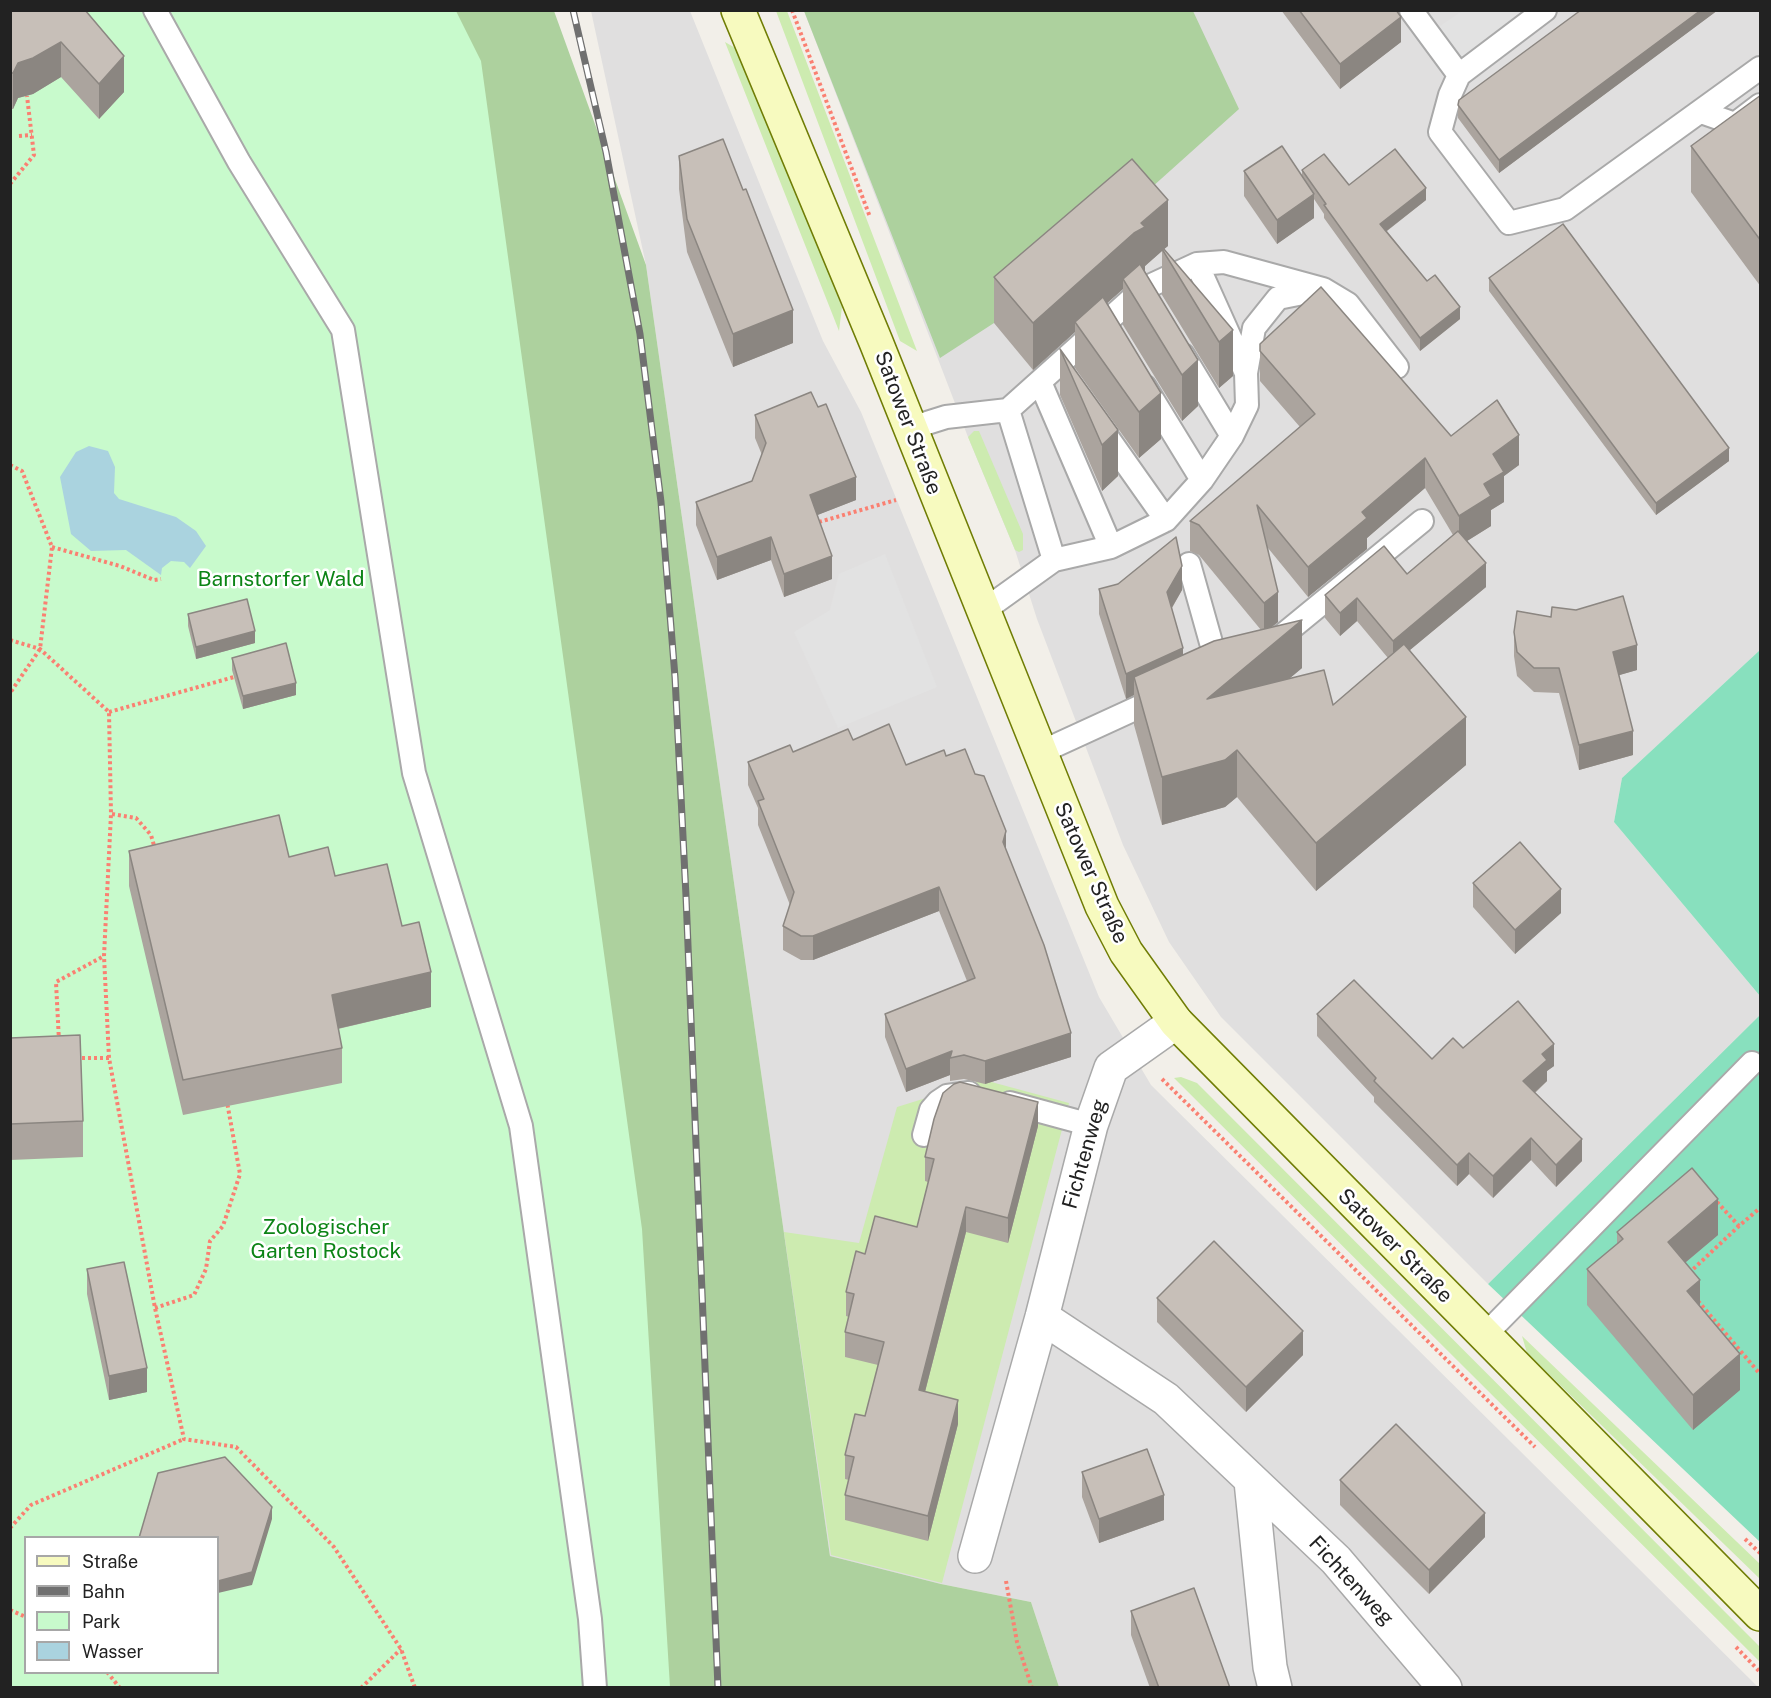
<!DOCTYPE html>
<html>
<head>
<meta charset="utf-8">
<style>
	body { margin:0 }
	#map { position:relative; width:1771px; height:1698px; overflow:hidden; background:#f2efe9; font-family:"Public Sans",sans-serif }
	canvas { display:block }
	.frame { position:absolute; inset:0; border:12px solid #222; pointer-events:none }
	.legend { position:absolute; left:24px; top:1536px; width:195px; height:138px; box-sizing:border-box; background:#fff; border:2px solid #a7a7a7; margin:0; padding:8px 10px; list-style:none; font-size:18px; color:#222 }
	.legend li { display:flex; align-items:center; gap:12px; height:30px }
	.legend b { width:30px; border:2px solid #a7a7a7 }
</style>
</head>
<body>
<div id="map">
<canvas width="1771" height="1698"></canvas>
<div class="frame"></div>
<ul class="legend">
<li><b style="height:8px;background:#f7fabf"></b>Straße</li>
<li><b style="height:8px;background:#707070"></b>Bahn</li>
<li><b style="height:16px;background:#c8facc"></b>Park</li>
<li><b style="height:16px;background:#aad3df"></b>Wasser</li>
</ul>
</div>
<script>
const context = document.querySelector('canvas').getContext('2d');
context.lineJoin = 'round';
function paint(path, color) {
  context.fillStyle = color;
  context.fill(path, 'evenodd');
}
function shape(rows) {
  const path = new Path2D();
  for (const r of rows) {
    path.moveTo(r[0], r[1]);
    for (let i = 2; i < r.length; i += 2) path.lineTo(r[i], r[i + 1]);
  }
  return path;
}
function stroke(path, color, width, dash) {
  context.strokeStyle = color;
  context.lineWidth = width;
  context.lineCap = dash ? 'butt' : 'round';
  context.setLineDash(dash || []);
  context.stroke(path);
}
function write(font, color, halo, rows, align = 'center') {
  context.font = font + ' "Public Sans",sans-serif';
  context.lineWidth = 5;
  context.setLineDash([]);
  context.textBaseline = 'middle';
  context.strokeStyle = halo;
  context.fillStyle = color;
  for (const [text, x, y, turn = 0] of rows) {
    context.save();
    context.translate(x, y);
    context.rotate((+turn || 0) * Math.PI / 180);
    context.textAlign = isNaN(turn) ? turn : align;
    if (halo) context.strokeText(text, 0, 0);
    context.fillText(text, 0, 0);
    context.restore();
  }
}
paint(shape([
	[591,11,690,11,823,341,861,412,1099,997,1151,1085,1758,1687,1059,1687,1031,1602,941,1584,830,1556,646,265],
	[804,11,1760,11,1760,650,1622,778,1614,822,1760,996,1760,1015,1488,1284,1221,1017,1169,942,1123,845,1037,619,1015,550,968,437]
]), '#e0dfdf');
paint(shape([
	[776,11,787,11,917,351,900,341],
	[725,42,742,52,842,307,839,331],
	[974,431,979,431,1023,534,1023,550,1019,552,1015,550,968,437],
	[1181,1077,1197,1083,1760,1647,1760,1662,1174,1078],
	[984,1080,1069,1103,942,1583,831,1555,784,1232,859,1243,897,1107],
	[1522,1336,1760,1564,1760,1579,1527,1353]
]), '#cdebb0');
paint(shape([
	[11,11,554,11,646,265,830,1556,941,1584,1031,1602,1059,1687,11,1688],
	[26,1538,218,1538,218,1672,26,1672],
	[804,11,1193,11,1239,109,1132,205,994,323,940,358]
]), '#add19e');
paint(shape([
	[11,11,456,11,481,61,642,1229,670,1687,11,1688],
	[26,1538,218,1538,218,1672,26,1672]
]), '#c8facc');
paint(shape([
	[1760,650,1760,996,1614,822,1622,778],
	[1760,1015,1760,1542,1488,1284]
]), '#88e0be');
paint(shape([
	[1462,11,1545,11,1459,75,1428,34],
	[885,554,937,687,838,728,794,632,830,610,839,574]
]), '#e2e2e2');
paint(shape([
	[89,446,108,451,115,467,114,493,119,499,176,517,196,531,206,546,190,568,184,562,171,561,162,568,161,575,126,550,91,551,71,534,60,477,76,452]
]), '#aad3df');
const lane = shape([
	[155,10,239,162,343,330,414,773,521,1126,590,1619,595,1688],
	[1411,10,1459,75,1545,10],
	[1459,75,1450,95,1440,132,1509,223,1565,209,1760,68],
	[1701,112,1735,124,1760,105],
	[1183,355,1232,436],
	[1246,373,1254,328,1278,298,1323,289,1348,304,1397,367],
	[1040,382,1111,547],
	[1145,387,1202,480],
	[1008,410,1054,560],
	[911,428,946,417,1008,410,1143,289,1197,264,1224,262,1323,289],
	[1101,428,1166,520],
	[1189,564,1219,671],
	[983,611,1054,560,1111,547,1166,520,1202,480,1232,436,1247,405,1246,373,1197,264],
	[1278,639,1422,521],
	[1039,753,1161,697],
	[1010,1103,1091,1125],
	[924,1135,931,1110,938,1102,947,1096,969,1093],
	[1484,1336,1752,1063]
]);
const street = shape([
	[1042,1317,1166,1399,1336,1560,1445,1688],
	[1251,1481,1270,1667,1275,1688],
	[975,1556,1042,1317,1091,1125,1111,1068,1176,1022]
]);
const secondary = shape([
	[738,10,876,342,1102,906,1126,952,1176,1022,1760,1614]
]);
stroke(lane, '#a9a9a9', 26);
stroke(street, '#a9a9a9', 36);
stroke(secondary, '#707d05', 36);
stroke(shape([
	[792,10,870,217],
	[19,136,32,135],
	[10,184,34,155,27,96],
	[10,465,22,471,52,547,40,649,10,693],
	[819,522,896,500],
	[52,547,120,566,154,580,161,579],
	[10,640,40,649,109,712,111,814,104,956,109,1058,155,1308,184,1439,236,1447,334,1547,401,1649,415,1688],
	[109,712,234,677],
	[112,814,136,818,151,835,155,849],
	[59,1041,56,982,104,956],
	[76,1058,109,1058],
	[1162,1079,1535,1447],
	[1717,1202,1739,1226,1760,1208],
	[1689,1273,1739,1226],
	[1698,1301,1760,1374],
	[155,1308,194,1295,206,1269,210,1241,223,1226,240,1174,227,1102],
	[10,1528,31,1505,184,1439],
	[1745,1539,1760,1553],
	[1006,1581,1017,1642,1032,1688],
	[10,1610,26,1617],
	[1736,1647,1760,1672],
	[107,1672,120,1688],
	[361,1688,401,1649]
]), '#fa8072', 4, [3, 3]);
stroke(lane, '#fff', 22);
stroke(street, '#fff', 33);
stroke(secondary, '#f7fabf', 33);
const rail = shape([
	[573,10,606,152,640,334,661,502,675,677,686,896,718,1688]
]);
stroke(rail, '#707070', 7);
stroke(rail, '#fff', 4.5, [14]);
paint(shape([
	[10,10,85,10,124,92,99,119,61,77,33,94,18,98,13,109,10,109],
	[1281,10,1396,10,1401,42,1340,89],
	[1581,10,1718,10,1499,173,1458,118,1458,105],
	[1761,95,1761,287,1691,192,1691,146],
	[679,156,793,343,733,367,687,252,679,189],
	[1302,170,1349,185,1426,200,1387,231,1427,281,1460,319,1420,351,1324,218,1324,214,1314,199,1314,218,1277,244,1244,196,1244,171,1302,176],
	[1168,246,1164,249,1233,330,1233,376,1219,388,1162,295,1162,251,1145,266,1145,272,1198,406,1182,421,1123,325,1123,289,1106,304,1161,439,1139,458,1075,368,1075,332,1033,370,994,323,994,277],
	[1489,278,1729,461,1656,515,1489,291],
	[1260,344,1451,436,1519,465,1504,476,1504,502,1491,510,1491,526,1467,541,1486,587,1410,650,1466,765,1316,891,1237,797,1225,807,1162,825,1134,725,1134,695,1126,699,1099,614,1099,589,1182,590,1172,608,1183,655,1261,630,1199,555,1190,551,1190,521,1300,427,1260,381],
	[1425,488,1453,535,1407,574,1325,595,1325,618,1340,636,1357,621,1388,658,1333,705,1289,679,1302,668,1272,627,1278,622,1268,548,1308,597,1367,549,1367,538],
	[1060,349,1118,476,1102,491,1060,395],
	[755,415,856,500,817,515,832,579,784,597,771,560,717,580,696,525,696,502,752,481,762,455,755,438],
	[188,614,255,643,196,659,188,626],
	[1514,632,1637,670,1619,675,1633,755,1579,770,1559,693,1534,692,1517,676,1514,656],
	[232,658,296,695,243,709,232,670],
	[853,740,906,765,946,756,1006,850,1071,1057,985,1084,964,1079,950,1081,950,1075,906,1092,885,1037,885,1014,967,981,939,911,813,960,801,960,783,950,783,926,790,905,758,825,758,808,748,785,748,762],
	[129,851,335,876,402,926,431,1007,338,1029,342,1048,342,1083,183,1115,129,886],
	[1473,883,1561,913,1515,954,1473,907],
	[1317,1014,1432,1059,1463,1048,1554,1066,1547,1071,1547,1081,1535,1093,1582,1161,1556,1187,1531,1160,1493,1198,1469,1174,1457,1186,1374,1102,1374,1097,1317,1036],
	[10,1038,83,1121,83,1157,10,1160],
	[1038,1126,1008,1243,966,1232,925,1392,958,1424,928,1541,845,1520,845,1495,849,1480,845,1479,845,1455,865,1416,878,1365,845,1357,845,1332,849,1317,846,1316,846,1292,865,1254,917,1227,928,1182,925,1181,925,1157],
	[1617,1232,1718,1235,1685,1263,1700,1306,1740,1390,1693,1430,1587,1305,1587,1269,1617,1244],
	[87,1269,147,1392,109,1400,87,1294],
	[1157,1298,1303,1355,1246,1412,1157,1322],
	[1082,1472,1164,1520,1099,1543,1082,1497],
	[1340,1480,1485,1537,1429,1594,1340,1505],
	[1131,1611,1230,1688,1150,1688,1131,1635]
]), '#aba49e');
paint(shape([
	[1701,10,1718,10,1499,173,1499,160],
	[1401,17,1401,42,1340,89,1340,64],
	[61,42,61,77,33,94,18,98,13,109,13,73,18,63],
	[124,56,124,92,99,119,99,84],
	[1426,188,1426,200,1380,236,1380,224],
	[1314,194,1314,218,1277,244,1277,220],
	[1168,200,1168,246,1163,250,1162,249,1162,251,1145,266,1145,273,1123,279,1123,289,1079,328,1075,322,1075,332,1033,370,1033,323,1141,223],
	[1460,307,1460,319,1420,351,1420,338],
	[793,310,793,343,733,367,733,334],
	[1233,330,1233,376,1219,388,1219,342],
	[1198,360,1198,406,1182,421,1182,375],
	[1161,393,1161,439,1139,458,1139,412],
	[1118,430,1118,476,1102,491,1102,445],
	[1519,435,1519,465,1504,476,1504,502,1491,510,1491,526,1459,546,1459,516,1484,484,1493,454],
	[1729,448,1729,461,1656,515,1656,503],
	[1425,458,1425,488,1367,538,1367,549,1308,597,1308,567,1362,512],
	[856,477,856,500,810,518,810,495],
	[771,537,771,560,717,580,717,557],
	[832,556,832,579,784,597,784,574],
	[1486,563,1486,587,1393,664,1393,641],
	[1182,566,1182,590,1167,616,1167,592],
	[1278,592,1278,622,1264,633,1264,603],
	[1357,598,1357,621,1340,636,1340,613],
	[1302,620,1302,668,1207,747,1207,699],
	[255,631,255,643,196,659,196,647],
	[1637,645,1637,670,1613,677,1613,652],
	[1183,648,1183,673,1134,677,1134,695,1126,699,1126,674],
	[296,683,296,695,243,709,243,696],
	[1466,717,1466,765,1316,891,1316,843],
	[1633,731,1633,755,1579,770,1579,745],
	[1237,750,1237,797,1225,807,1162,825,1162,777],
	[1006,831,1006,855,1003,842],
	[939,887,939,911,813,960,813,936],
	[1561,889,1561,913,1515,954,1515,930],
	[431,972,431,1007,332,1030,332,995],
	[1071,1033,1071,1057,985,1084,985,1061],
	[1554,1044,1554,1066,1547,1071,1547,1081,1523,1103,1523,1081,1542,1054],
	[952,1051,950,1058,950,1075,906,1092,906,1069],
	[1038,1102,1038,1126,1008,1243,1008,1218],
	[1531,1138,1531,1160,1493,1198,1493,1176],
	[1582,1139,1582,1161,1556,1187,1556,1165],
	[1469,1153,1469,1174,1457,1186,1457,1165],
	[1718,1199,1718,1235,1668,1277,1668,1242],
	[966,1207,966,1232,919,1415,919,1390],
	[1700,1280,1700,1316,1687,1291],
	[1303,1331,1303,1355,1246,1412,1246,1387],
	[1740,1354,1740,1390,1693,1430,1693,1395],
	[147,1368,147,1392,109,1400,109,1376],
	[958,1400,958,1424,928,1541,928,1516],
	[1164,1495,1164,1520,1099,1543,1099,1519],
	[272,1507,272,1519,252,1585,218,1593,218,1581],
	[1485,1513,1485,1537,1429,1594,1429,1570]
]), '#8b8681');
const building = shape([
	[10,10,85,10,124,56,99,84,61,42,33,58,18,63,13,73,10,73,10,10],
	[1299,10,1396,10,1401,17,1340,64,1299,10],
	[1581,10,1701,10,1499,160,1458,105,1459,100,1581,10],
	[1761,95,1761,241,1691,146,1761,95],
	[723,139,743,190,746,189,793,310,733,334,687,219,679,156,723,139],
	[1282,146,1314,194,1277,220,1244,171,1282,146],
	[1395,149,1426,188,1380,224,1427,281,1435,275,1460,307,1420,338,1324,205,1326,204,1302,170,1324,154,1349,185,1395,149],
	[1132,159,1168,200,1141,223,1145,227,1134,233,1033,323,994,277,1132,159],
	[1563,224,1729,448,1656,503,1489,278,1563,224],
	[1163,248,1233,330,1219,342,1162,249,1163,248],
	[1140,264,1198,360,1182,375,1123,279,1140,264],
	[1321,287,1451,436,1497,400,1519,435,1493,454,1504,472,1484,484,1491,496,1459,516,1425,458,1362,512,1367,518,1308,567,1257,505,1278,592,1264,603,1199,525,1190,521,1315,414,1260,351,1260,344,1321,287],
	[1103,297,1161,393,1139,412,1075,322,1103,297],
	[1060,349,1118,430,1102,445,1060,349],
	[811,392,818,407,826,404,856,477,810,495,832,556,784,574,771,537,717,557,696,502,752,481,766,443,755,415,811,392],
	[1458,531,1486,563,1393,641,1357,598,1340,613,1325,595,1384,546,1407,574,1458,531],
	[1176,537,1182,566,1167,592,1183,648,1126,674,1099,589,1118,584,1176,537],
	[1623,596,1637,645,1613,652,1633,731,1579,745,1559,668,1534,668,1517,652,1514,632,1517,611,1551,617,1552,607,1576,610,1623,596],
	[247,599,255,631,196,647,188,614,247,599],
	[1302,620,1207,699,1324,670,1333,705,1404,644,1466,717,1316,843,1237,750,1225,760,1162,777,1134,677,1214,641,1302,620],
	[286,643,296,683,243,696,232,658,286,643],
	[889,724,906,765,944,750,946,756,965,749,975,774,984,776,1006,831,1003,842,1044,945,1071,1033,985,1061,964,1055,950,1058,952,1051,906,1069,885,1014,975,978,939,887,813,936,801,936,783,926,794,892,758,801,764,799,748,762,790,745,793,752,848,729,853,740,889,724],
	[279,815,289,857,328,847,335,876,387,864,402,926,419,922,431,972,332,995,342,1048,183,1080,129,851,279,815],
	[1520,842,1561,889,1515,930,1473,883,1520,842],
	[1354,980,1432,1059,1453,1038,1463,1048,1518,1001,1554,1044,1542,1054,1547,1060,1523,1081,1582,1139,1556,1165,1531,1138,1493,1176,1469,1153,1457,1165,1374,1081,1376,1078,1317,1014,1354,980],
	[80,1035,83,1121,10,1124,10,1038,80,1035],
	[960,1082,1038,1102,1008,1218,966,1207,919,1390,958,1400,928,1516,845,1495,854,1457,845,1455,855,1414,865,1416,884,1342,845,1332,854,1294,846,1292,856,1251,865,1254,875,1216,917,1227,934,1159,925,1157,934,1119,943,1093,954,1084,960,1082],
	[1692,1168,1718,1199,1668,1242,1700,1280,1687,1291,1740,1354,1693,1395,1587,1269,1623,1239,1617,1232,1692,1168],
	[1214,1241,1303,1331,1246,1387,1157,1298,1214,1241],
	[124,1262,147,1368,109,1376,87,1269,124,1262],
	[1396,1424,1485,1513,1429,1570,1340,1480,1396,1424],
	[1147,1449,1164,1495,1099,1519,1082,1472,1147,1449],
	[225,1457,272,1507,252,1572,218,1581,218,1538,139,1538,158,1473,225,1457],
	[1194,1588,1230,1688,1159,1688,1131,1611,1194,1588]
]);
paint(building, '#c7bfb8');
stroke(building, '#8b8681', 1.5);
write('21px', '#222', '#fff', [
	["Satower Straße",908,423,69],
	["Satower Straße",1091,873,66],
	["Fichtenweg",1085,1154,-74],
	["Satower Straße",1395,1246,45],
	["Fichtenweg",1351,1581,47]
]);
write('21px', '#0c8416', '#fff', [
	["Barnstorfer Wald",281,580],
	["Zoologischer",326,1228],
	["Garten Rostock",326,1252]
]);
</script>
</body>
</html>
